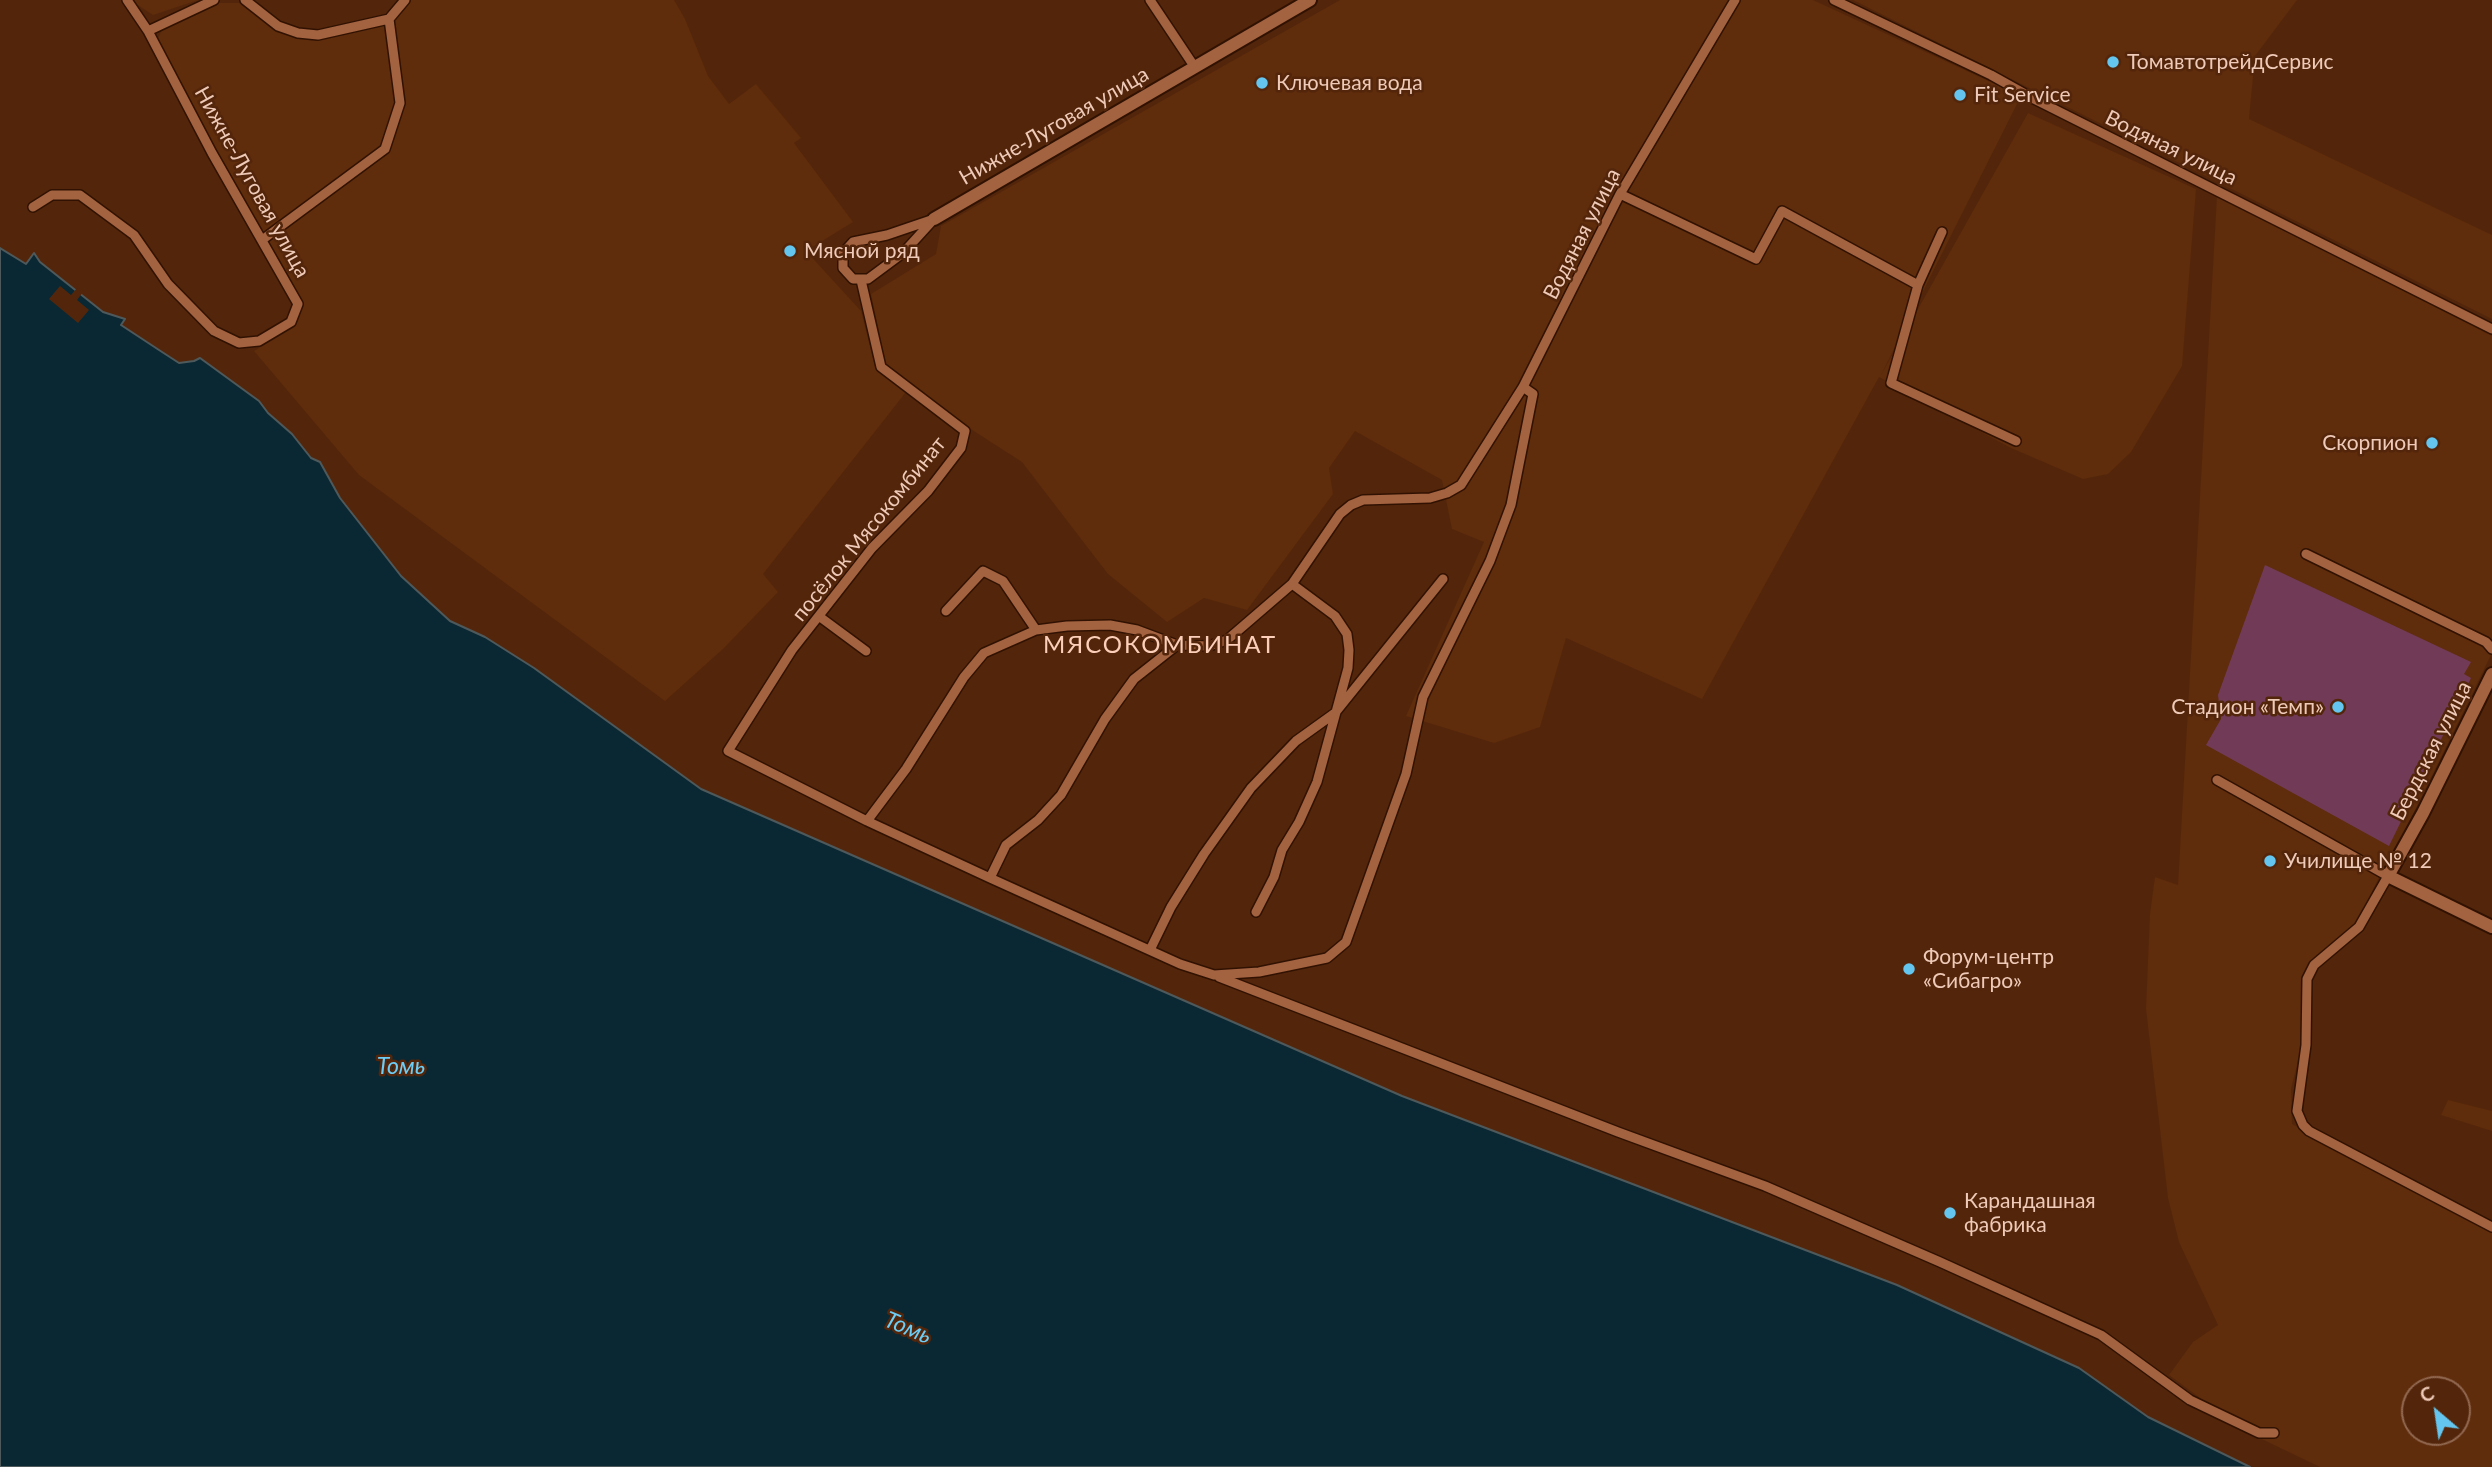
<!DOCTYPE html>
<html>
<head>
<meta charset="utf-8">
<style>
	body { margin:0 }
	#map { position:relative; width:2492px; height:1467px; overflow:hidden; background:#53260b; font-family:Lato,sans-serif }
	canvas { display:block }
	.north { position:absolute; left:2401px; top:1376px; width:70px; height:70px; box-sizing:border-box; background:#53260b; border:2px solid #916850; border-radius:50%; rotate:331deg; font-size:19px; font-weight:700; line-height:28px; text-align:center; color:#efcab8 }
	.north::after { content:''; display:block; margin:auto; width:24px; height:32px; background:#64c5ee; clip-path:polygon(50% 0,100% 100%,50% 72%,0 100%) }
</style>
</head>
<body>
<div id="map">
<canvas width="2492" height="1467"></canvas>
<div class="north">С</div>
</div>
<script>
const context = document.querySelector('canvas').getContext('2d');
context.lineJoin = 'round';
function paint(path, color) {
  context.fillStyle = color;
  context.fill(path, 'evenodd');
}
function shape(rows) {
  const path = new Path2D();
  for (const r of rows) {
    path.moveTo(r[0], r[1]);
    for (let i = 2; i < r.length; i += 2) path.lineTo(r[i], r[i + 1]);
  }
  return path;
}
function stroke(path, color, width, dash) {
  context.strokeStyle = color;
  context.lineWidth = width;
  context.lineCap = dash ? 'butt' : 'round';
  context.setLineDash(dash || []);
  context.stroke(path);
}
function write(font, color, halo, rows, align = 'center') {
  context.font = font + ' Lato,sans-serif';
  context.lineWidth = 5;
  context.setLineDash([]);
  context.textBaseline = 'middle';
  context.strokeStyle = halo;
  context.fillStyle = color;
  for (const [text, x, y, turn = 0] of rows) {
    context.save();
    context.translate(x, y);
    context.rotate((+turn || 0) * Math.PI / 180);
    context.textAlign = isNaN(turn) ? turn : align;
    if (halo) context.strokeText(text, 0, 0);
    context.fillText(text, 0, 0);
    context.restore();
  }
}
paint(shape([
	[130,0,198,0,153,15],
	[411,0,674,0,685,19,708,76,729,104,756,84,801,138,794,143,853,222,806,251,861,311,876,370,906,392,763,574,778,592,724,648,665,701,359,475,254,351,295,325,303,303,216,151,157,41,163,27,217,3,243,3,276,32,318,40,388,23],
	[1340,0,1813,0,2021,96,1881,375,2028,113,2196,189,2182,366,2131,452,2108,474,2083,479,2011,448,1879,377,1702,699,1566,638,1540,727,1494,743,1406,716,1484,542,1452,529,1442,480,1355,431,1329,468,1333,494,1247,610,1204,598,1167,622,1108,574,1022,462,966,426,886,364,871,294,936,254,941,226],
	[1853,0,2297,0,2255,56,2249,119,2492,235,2492,319],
	[2217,196,2492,336,2492,653,2387,867,2378,879,2356,925,2308,965,2302,976,2301,1049,2291,1089,2292,1124,2492,1233,2492,1467,2320,1467,2245,1431,2169,1375,2193,1342,2218,1325,2179,1242,2168,1198,2146,1009,2150,914,2155,877,2178,885],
	[2415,1390,2457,1390,2457,1432,2415,1432],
	[2448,1100,2492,1111,2492,1131,2441,1115]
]), '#5f2c0c');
paint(shape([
	[2265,565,2471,662,2464,674,2471,678,2389,846,2206,745,2221,719,2218,695]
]), '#713b58');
const water = shape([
	[0,248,26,264,34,253,40,262,103,312,125,319,121,325,159,350,179,363,194,361,200,358,259,401,268,413,292,434,311,458,320,462,340,498,401,576,450,621,485,637,534,668,701,789,1402,1096,1897,1285,2079,1368,2148,1417,2250,1467,0,1467,0,248]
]);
paint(water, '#092834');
stroke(water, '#4e595c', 2);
paint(shape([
	[60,286,71,295,77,288,83,292,77,300,89,310,78,323,49,299]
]), '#53260b');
const street = shape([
	[127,0,148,31,214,0],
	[245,0,278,26,298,33,318,35,389,19],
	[1150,0,1194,66],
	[1834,0,1991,75,2034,99,2492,329],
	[1620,194,1756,259,1782,211,1918,285,1942,232],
	[33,207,52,195,80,195,134,235,168,284,214,331,239,343,259,341,291,322,298,304,212,153,148,31],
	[934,219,903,253,868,279,853,279,843,268,843,253,853,242,887,235,934,219],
	[262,240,385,149,400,103,389,19,405,0],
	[861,280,881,367,965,431,961,448,928,491,872,548,792,650,728,751,867,821,990,878,1180,964,1214,975,1259,972,1327,958,1346,942,1406,774,1423,697,1490,561,1511,505,1533,394,1523,387],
	[1918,285,1891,383,2016,441],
	[2306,554,2486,642,2492,649],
	[946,611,983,571,1003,581,1036,630],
	[820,617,866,651],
	[2217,780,2388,876,2359,927,2314,965,2307,979,2306,1045,2297,1111,2303,1125,2309,1131,2492,1227],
	[867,821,906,769,964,677,984,653,1036,630,1067,626,1110,625,1137,630,1177,645],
	[990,878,1006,845,1038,820,1061,795,1105,719,1134,679,1177,645,1209,646,1227,640,1292,584,1340,514,1351,505,1363,500,1430,498,1447,493,1461,485,1523,387,1620,194,1735,0],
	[1256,912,1274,877,1282,850,1299,822,1317,782,1348,668,1349,650,1347,634,1335,616,1292,584],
	[1150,950,1171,907,1204,854,1251,788,1296,741,1335,713,1443,579],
	[1219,977,1618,1132,1765,1186,1940,1262,2101,1335,2190,1400,2259,1433,2274,1433]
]);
const secondary = shape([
	[934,219,1310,0],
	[2492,674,2423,813,2388,876,2492,927]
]);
stroke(street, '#311202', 12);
stroke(secondary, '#311202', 16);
stroke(street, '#a36240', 9);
stroke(secondary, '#a36240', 12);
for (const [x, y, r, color] of [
	[2113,62,7,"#64c5ee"],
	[1262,83,7,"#64c5ee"],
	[1960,95,7,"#64c5ee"],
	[790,251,7,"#64c5ee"],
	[2432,443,7,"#64c5ee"],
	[2338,707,7,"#64c5ee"],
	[2270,861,7,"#64c5ee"],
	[1909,969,7,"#64c5ee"],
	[1950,1213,7,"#64c5ee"]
]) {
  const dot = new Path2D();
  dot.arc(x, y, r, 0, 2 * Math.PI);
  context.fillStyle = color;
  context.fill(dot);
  stroke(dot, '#53260b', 2.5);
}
write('21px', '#efcab8', '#53260b', [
	["ТомавтотрейдСервис",2127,62],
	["Ключевая вода",1276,83],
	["Fit Service",1974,95],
	["Мясной ряд",804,251],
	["Скорпион",2418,443,"right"],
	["Стадион «Темп»",2324,707,"right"],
	["Училище № 12",2284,861],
	["Форум-центр",1923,957],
	["«Сибагро»",1923,981],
	["Карандашная",1964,1201],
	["фабрика",1964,1225]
], 'left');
write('21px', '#efcab8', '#53260b', [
	["Нижне-Луговая улица",1054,126,-30],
	["Водяная улица",2171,148,26],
	["Нижне-Луговая улица",252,182,61],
	["Водяная улица",1582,234,-63],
	["посёлок Мясокомбинат",869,529,-51],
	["Бердская улица",2431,751,-63]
]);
write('italic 23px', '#6ccdf6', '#53260b', [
	["Томь",401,1067],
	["Томь",908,1328,23]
]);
context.letterSpacing = '2px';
write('24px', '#fbcfb9', '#53260b', [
	["МЯСОКОМБИНАТ",1160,645]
]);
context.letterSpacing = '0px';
</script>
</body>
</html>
